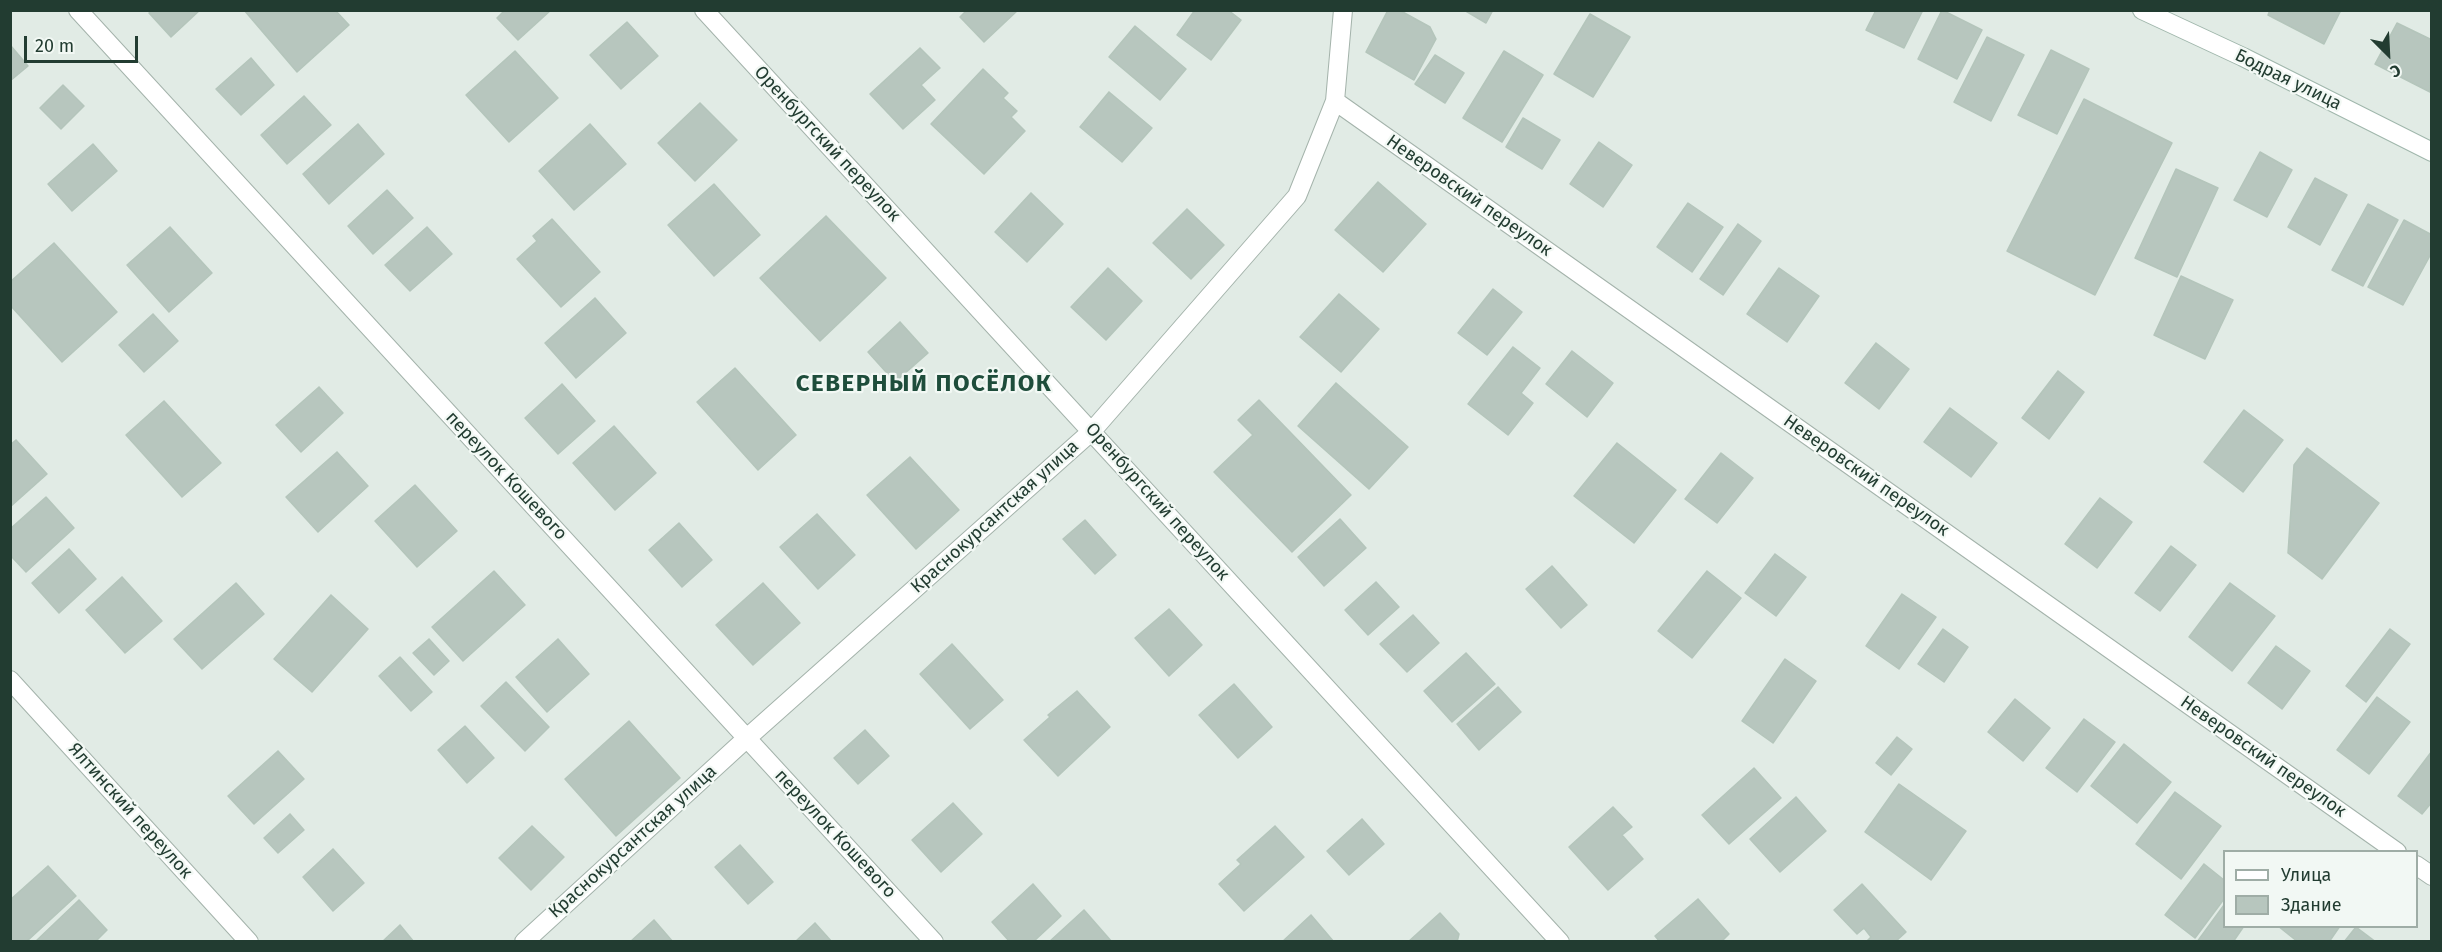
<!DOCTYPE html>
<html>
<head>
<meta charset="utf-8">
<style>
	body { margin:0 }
	#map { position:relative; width:2442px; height:952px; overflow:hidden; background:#e1ebe5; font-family:"Fira Sans",sans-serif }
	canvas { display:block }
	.frame { position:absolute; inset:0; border:12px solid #223c31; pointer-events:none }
	.legend { position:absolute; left:2223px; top:850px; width:195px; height:78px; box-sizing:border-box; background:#f2f8f4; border:2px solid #9fada6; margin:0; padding:8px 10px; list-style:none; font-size:18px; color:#223c31 }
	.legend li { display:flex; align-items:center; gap:12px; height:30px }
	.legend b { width:30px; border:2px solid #9fada6 }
	.north { position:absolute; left:2358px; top:24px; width:60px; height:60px; -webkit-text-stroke:4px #f2f8f4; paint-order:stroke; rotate:156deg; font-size:16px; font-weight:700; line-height:24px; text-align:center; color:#223c31 }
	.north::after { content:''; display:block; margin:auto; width:21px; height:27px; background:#223c31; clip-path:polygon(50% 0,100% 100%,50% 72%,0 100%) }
	.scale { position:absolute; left:24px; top:36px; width:114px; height:27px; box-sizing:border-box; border:3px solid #223c31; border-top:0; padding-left:8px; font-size:18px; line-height:21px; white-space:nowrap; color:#223c31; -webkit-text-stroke:4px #f2f8f4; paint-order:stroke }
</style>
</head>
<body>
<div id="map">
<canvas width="2442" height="952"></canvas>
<div class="frame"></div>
<ul class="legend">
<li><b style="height:8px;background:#fff"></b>Улица</li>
<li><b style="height:16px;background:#b7c6be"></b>Здание</li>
</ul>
<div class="north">С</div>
<div class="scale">20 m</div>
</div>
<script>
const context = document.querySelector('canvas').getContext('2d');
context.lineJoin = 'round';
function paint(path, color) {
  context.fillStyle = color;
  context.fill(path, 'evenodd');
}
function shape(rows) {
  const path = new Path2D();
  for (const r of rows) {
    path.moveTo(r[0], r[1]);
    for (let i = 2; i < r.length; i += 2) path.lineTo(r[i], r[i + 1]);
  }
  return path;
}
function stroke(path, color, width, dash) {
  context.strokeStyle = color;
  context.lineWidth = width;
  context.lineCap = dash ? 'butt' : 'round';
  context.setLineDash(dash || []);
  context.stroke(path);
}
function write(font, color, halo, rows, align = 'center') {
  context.font = font + ' "Fira Sans",sans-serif';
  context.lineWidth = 4.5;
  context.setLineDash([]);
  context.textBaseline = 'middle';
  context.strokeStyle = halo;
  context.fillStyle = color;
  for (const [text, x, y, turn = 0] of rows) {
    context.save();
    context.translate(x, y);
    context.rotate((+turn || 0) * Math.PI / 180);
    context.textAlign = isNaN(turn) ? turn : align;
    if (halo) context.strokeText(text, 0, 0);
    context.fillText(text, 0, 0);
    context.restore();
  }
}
const building = shape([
	[152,10,200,10,171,37,149,13,152,10],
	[244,10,335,10,349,25,297,72,244,10],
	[505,10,551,10,518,40,497,18,505,10],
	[967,10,1018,10,984,42,960,17,967,10],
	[1195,10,1228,10,1241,20,1211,60,1177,35,1195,10],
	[1388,10,1399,10,1430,27,1436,39,1414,80,1366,52,1388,10],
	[1464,10,1493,10,1486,23,1464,10],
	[1876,10,1923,10,1904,48,1866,30,1876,10],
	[1942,10,1982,30,1957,79,1918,59,1942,10],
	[2270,10,2341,10,2324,44,2268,15,2270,10],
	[1590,14,1630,37,1593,97,1554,74,1590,14],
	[627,22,658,56,621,89,590,55,627,22],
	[2397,23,2432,40,2430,92,2375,64,2397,23],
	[1135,26,1186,69,1160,100,1109,57,1135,26],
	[1987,37,2024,55,1991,121,1954,102,1987,37],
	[11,46,28,66,10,81,10,47,11,46],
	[920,48,940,68,921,85,935,100,903,129,870,94,920,48],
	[2051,50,2089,69,2057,134,2018,115,2051,50],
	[515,51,558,98,509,142,466,95,515,51],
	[1504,51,1543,75,1502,142,1463,118,1504,51],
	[1435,55,1464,73,1445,103,1415,84,1435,55],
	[251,58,274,85,241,115,216,89,251,58],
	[983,69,1008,93,1003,98,1017,111,1011,117,1025,131,984,174,931,124,983,69],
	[63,85,84,106,61,129,40,108,63,85],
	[1109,92,1152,128,1122,162,1080,127,1109,92],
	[304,96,331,125,287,164,261,135,304,96],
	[2084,99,2172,143,2095,295,2007,251,2084,99],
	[700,103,737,140,695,181,658,143,700,103],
	[1523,118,1560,140,1542,169,1506,147,1523,118],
	[358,124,384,154,329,204,303,174,358,124],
	[590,124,626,164,574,210,539,171,590,124],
	[1599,142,1632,165,1603,207,1570,184,1599,142],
	[93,144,117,171,72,211,48,184,93,144],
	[2260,152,2292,170,2267,217,2234,200,2260,152],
	[2176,169,2218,188,2177,277,2135,258,2176,169],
	[2315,178,2347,195,2320,245,2288,227,2315,178],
	[1378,182,1426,224,1383,272,1335,230,1378,182],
	[714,184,760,235,714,276,668,225,714,184],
	[387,190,413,218,373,254,348,226,387,190],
	[1031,193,1063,224,1027,262,995,232,1031,193],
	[1688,203,1723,227,1692,272,1657,247,1688,203],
	[2368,204,2398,220,2363,286,2332,270,2368,204],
	[1187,209,1224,245,1191,279,1153,243,1187,209],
	[826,216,886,278,820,341,760,278,826,216],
	[552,219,600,272,561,307,517,259,537,241,533,236,552,219],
	[2404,220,2432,235,2432,252,2403,305,2368,287,2404,220],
	[1738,224,1761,241,1723,295,1700,279,1738,224],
	[170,227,212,273,169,312,127,265,170,227],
	[427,227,452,254,410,291,385,265,427,227],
	[54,243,117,312,62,362,10,305,10,282,54,243],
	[1108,268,1142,301,1106,340,1071,307,1108,268],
	[1779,268,1819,296,1787,342,1747,314,1779,268],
	[2181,276,2233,300,2205,359,2154,335,2181,276],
	[1493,289,1522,312,1487,355,1458,333,1493,289],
	[1339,294,1379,329,1341,372,1300,337,1339,294],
	[595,298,626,333,576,378,545,343,595,298],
	[153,314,178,341,144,372,119,345,153,314],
	[900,322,928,353,895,382,868,352,900,322],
	[1876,343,1909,369,1879,409,1845,383,1876,343],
	[1513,347,1540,368,1521,393,1533,403,1508,435,1468,404,1513,347],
	[1572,351,1613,383,1587,417,1546,384,1572,351],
	[735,368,796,435,758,470,697,402,735,368],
	[2058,371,2084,392,2049,439,2022,418,2058,371],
	[1336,383,1408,447,1369,489,1298,426,1336,383],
	[562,384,595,421,558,454,525,418,562,384],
	[319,387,343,413,301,452,276,425,319,387],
	[1259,400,1351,495,1292,552,1214,472,1253,435,1238,420,1259,400],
	[164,401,221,463,182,497,126,435,164,401],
	[1950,408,1997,443,1971,477,1924,442,1950,408],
	[2244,410,2283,440,2243,492,2204,462,2244,410],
	[614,426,656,473,615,510,573,463,614,426],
	[16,440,47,474,10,507,10,445,16,440],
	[1617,443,1676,490,1634,543,1574,496,1617,443],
	[2307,448,2379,503,2322,579,2288,553,2294,465,2307,448],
	[337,452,368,486,318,532,286,497,337,452],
	[1721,453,1753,478,1717,523,1685,499,1721,453],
	[910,457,959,510,916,549,867,495,910,457],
	[415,485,457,531,417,567,375,521,415,485],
	[46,497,74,528,26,572,10,555,10,529,46,497],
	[2100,498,2132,522,2097,568,2065,544,2100,498],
	[817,514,855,555,818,589,780,547,817,514],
	[1340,519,1366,548,1324,586,1298,557,1340,519],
	[1085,520,1116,555,1095,574,1063,539,1085,520],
	[679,523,712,560,682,587,649,550,679,523],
	[2171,546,2196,565,2160,611,2135,593,2171,546],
	[69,549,96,579,59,613,32,583,69,549],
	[1775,554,1806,577,1776,616,1745,593,1775,554],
	[1552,566,1587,605,1561,628,1526,589,1552,566],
	[494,571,525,605,463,661,432,627,494,571],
	[1707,571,1741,598,1692,658,1658,631,1707,571],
	[122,577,162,621,125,653,86,610,122,577],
	[1376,582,1399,607,1368,635,1345,610,1376,582],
	[236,583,264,614,202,669,174,639,236,583],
	[763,583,800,623,753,665,716,625,763,583],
	[2230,583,2275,616,2232,671,2189,637,2230,583],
	[1902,594,1936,617,1899,669,1866,646,1902,594],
	[331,595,368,629,312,692,274,659,331,595],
	[1169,609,1202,645,1169,676,1135,638,1169,609],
	[1413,615,1439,643,1407,672,1380,644,1413,615],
	[1943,629,1968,647,1944,682,1918,664,1943,629],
	[2390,629,2410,644,2366,702,2346,686,2390,629],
	[429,639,449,661,434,675,413,653,429,639],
	[558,639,589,674,547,712,516,677,558,639],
	[952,644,1003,700,970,729,920,674,952,644],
	[2276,646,2310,671,2282,709,2248,683,2276,646],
	[1466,653,1495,684,1452,722,1424,691,1466,653],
	[400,657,432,692,411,711,379,676,400,657],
	[1785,659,1816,681,1773,743,1742,721,1785,659],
	[506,682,549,727,525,751,481,706,506,682],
	[1234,684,1272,727,1238,758,1199,715,1234,684],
	[1498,687,1521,712,1479,750,1457,724,1498,687],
	[1077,691,1110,727,1058,776,1024,740,1050,717,1048,715,1077,691],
	[2377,697,2410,722,2369,774,2337,750,2377,697],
	[2015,699,2050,728,2023,761,1988,732,2015,699],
	[2084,719,2115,742,2077,792,2046,768,2084,719],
	[629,721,680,778,616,836,565,779,629,721],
	[465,726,494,758,467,783,438,750,465,726],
	[865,730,889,756,858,784,834,758,865,730],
	[1897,737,1912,749,1891,775,1876,763,1897,737],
	[2124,744,2171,782,2137,823,2091,786,2124,744],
	[278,751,304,779,254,824,228,796,278,751],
	[2432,751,2432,802,2422,814,2398,796,2432,751],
	[1754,768,1781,798,1729,844,1702,815,1754,768],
	[1899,784,1966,831,1931,880,1865,832,1899,784],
	[2175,792,2221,826,2181,879,2136,844,2175,792],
	[1796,797,1826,831,1780,872,1750,839,1796,797],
	[953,803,982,834,941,872,912,840,953,803],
	[1613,807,1632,827,1622,835,1643,859,1608,890,1569,847,1613,807],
	[290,814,304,830,278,853,264,838,290,814],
	[1362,819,1384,844,1349,875,1327,851,1362,819],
	[532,826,564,857,531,890,499,858,532,826],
	[1275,826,1304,857,1244,911,1219,884,1241,864,1237,860,1275,826],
	[740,845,773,882,748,904,715,867,740,845],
	[333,849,364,883,333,911,303,877,333,849],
	[2204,864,2224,880,2224,899,2195,938,2165,915,2204,864],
	[48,866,76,896,26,942,10,942,10,900,48,866],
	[1033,884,1061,916,1033,942,1010,942,992,922,1033,884],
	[1862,884,1906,932,1895,942,1866,942,1871,937,1864,928,1857,934,1834,910,1862,884],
	[1698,899,1729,934,1721,942,1660,942,1655,936,1698,899],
	[79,900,107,930,95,942,35,942,79,900],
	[2224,905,2224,926,2244,926,2233,942,2197,942,2224,905],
	[1084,910,1112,942,1049,942,1084,910],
	[1440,913,1459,934,1457,942,1408,942,1440,913],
	[1311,915,1334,942,1282,942,1311,915],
	[654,920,673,942,630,942,654,920],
	[815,923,832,942,795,942,815,923],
	[400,925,414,942,382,942,400,925],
	[2278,926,2340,926,2329,942,2298,942,2278,926],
	[2356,927,2376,942,2344,942,2356,927]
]);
paint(building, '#b7c6be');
stroke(building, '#b4c5bb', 1.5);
const street = shape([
	[78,10,934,942],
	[704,10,1560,942],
	[1335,101,2397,852],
	[10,680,249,942],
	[2416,865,2432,876],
	[524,942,747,738,1092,431,1297,196,1335,101,1343,10]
]);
const secondary = shape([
	[2142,10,2243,57,2432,152]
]);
stroke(street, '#a4b3ab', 20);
stroke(secondary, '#a0b7ac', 20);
stroke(street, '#fff', 18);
stroke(secondary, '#fff', 18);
write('18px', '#223c31', '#f2f8f4', [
	["Бодрая улица",2288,80,26],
	["Оренбургский переулок",827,144,47],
	["Неверовский переулок",1469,196,35],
	["переулок Кошевого",506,476,47],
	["Неверовский переулок",1866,476,35],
	["Оренбургский переулок",1157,502,48],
	["Краснокурсантская улица",995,517,-42],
	["Неверовский переулок",2263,757,35],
	["Ялтинский переулок",130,811,48],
	["переулок Кошевого",835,834,47],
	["Краснокурсантская улица",633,842,-42]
]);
context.letterSpacing = '1.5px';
write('bold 24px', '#1e4d3b', '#f2f8f4', [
	["СЕВЕРНЫЙ ПОСЁЛОК",924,384]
]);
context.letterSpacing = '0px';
</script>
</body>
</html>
